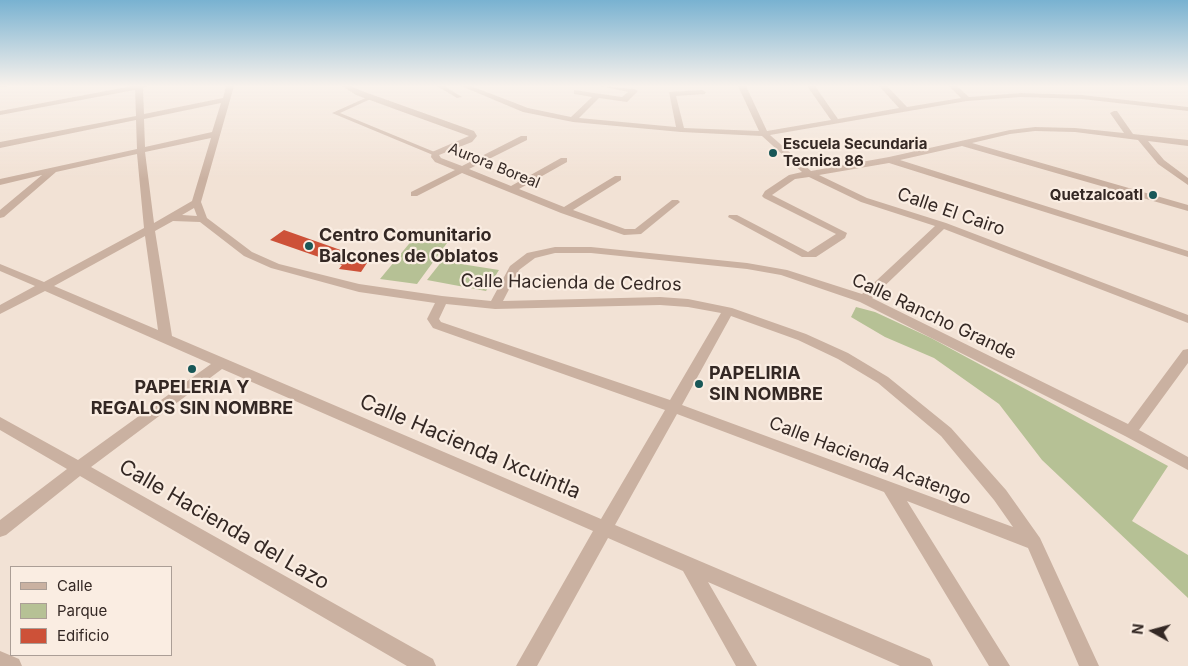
<!DOCTYPE html>
<html>
<head>
<meta charset="utf-8">
<style>
	body { margin:0 }
	#map { position:relative; width:1188px; height:666px; overflow:hidden; background:#f2e2d5; font-family:Inter,sans-serif }
	canvas { display:block }
	.legend { position:absolute; left:10px; top:566px; width:162px; height:90px; box-sizing:border-box; background:#faede2; border:1px solid #ab9e96; margin:0; padding:6px 9px; list-style:none; font-size:15px; color:#342824 }
	.legend li { display:flex; align-items:center; gap:10px; height:25px }
	.legend b { width:25px; border:1px solid #ab9e96 }
	.north { position:absolute; left:1128px; top:606px; width:50px; height:50px; -webkit-text-stroke:4px #faede2; paint-order:stroke; rotate:277deg; font-size:14px; font-weight:700; line-height:20px; text-align:center; color:#342824 }
	.north::after { content:''; display:block; margin:auto; width:18px; height:22px; background:#342824; clip-path:polygon(50% 0,100% 100%,50% 72%,0 100%) }
</style>
</head>
<body>
<div id="map">
<canvas width="1188" height="666"></canvas>
<ul class="legend">
<li><b style="height:6px;background:#cab1a1"></b>Calle</li>
<li><b style="height:14px;background:#b6c195"></b>Parque</li>
<li><b style="height:14px;background:#cd5138"></b>Edificio</li>
</ul>
<div class="north">N</div>
</div>
<script>
const context = document.querySelector('canvas').getContext('2d');
context.lineJoin = 'round';
function paint(path, color) {
  context.fillStyle = color;
  context.fill(path, 'evenodd');
}
function shape(rows) {
  const path = new Path2D();
  for (const r of rows) {
    path.moveTo(r[0], r[1]);
    for (let i = 2; i < r.length; i += 2) path.lineTo(r[i], r[i + 1]);
  }
  return path;
}
function stroke(path, color, width, dash) {
  context.strokeStyle = color;
  context.lineWidth = width;
  context.lineCap = dash ? 'butt' : 'round';
  context.setLineDash(dash || []);
  context.stroke(path);
}
function write(font, color, halo, rows, align = 'center') {
  context.font = font + ' Inter,sans-serif';
  context.lineWidth = 4.5;
  context.setLineDash([]);
  context.textBaseline = 'middle';
  context.strokeStyle = halo;
  context.fillStyle = color;
  for (const [text, x, y, turn = 0] of rows) {
    context.save();
    context.translate(x, y);
    context.rotate((+turn || 0) * Math.PI / 180);
    context.textAlign = isNaN(turn) ? turn : align;
    if (halo) context.strokeText(text, 0, 0);
    context.fillText(text, 0, 0);
    context.restore();
  }
}
paint(shape([
	[413,239,447,243,417,284,380,279],
	[442,261,499,270,486,291,427,280],
	[856,307,875,312,931,338,1168,466,1132,521,1188,555,1188,598,1042,460,999,404,934,358,885,337,851,317]
]), '#b6c195');
paint(shape([
	[284,230,369,260,361,272,339,269,342,265,270,240]
]), '#cd5138');
paint(shape([
	[437,86,444,86,462,97,457,98,437,86],
	[370,96,375,97,340,113,437,153,437,155,433,155,332,113,370,96]
]), '#cab1a1');
paint(shape([
	[0,86,7,86,0,88,0,86],
	[132,86,147,86,143,88,144,114,223,98,226,86,234,86,201,202,207,218,252,252,279,264,359,284,442,296,491,301,510,266,527,253,555,247,591,247,747,263,787,270,862,294,935,226,861,202,809,177,795,179,772,195,847,233,845,238,816,257,802,257,728,217,729,215,737,215,808,252,836,234,764,198,762,196,765,191,789,175,802,172,762,136,681,132,573,122,523,112,461,86,471,86,528,108,571,117,592,97,574,94,574,90,622,97,628,92,601,86,634,89,638,91,627,102,599,98,579,118,676,127,669,92,702,90,706,92,705,94,676,96,684,128,759,131,738,86,746,86,767,131,831,120,807,86,815,86,838,119,899,108,879,86,887,86,907,107,961,98,949,86,957,86,969,97,1021,93,1082,95,1188,107,1188,111,1082,99,1021,97,967,101,770,135,811,171,889,157,1010,130,1035,127,1075,128,1124,133,1110,113,1114,111,1117,111,1133,134,1188,140,1188,146,1148,141,1164,160,1188,178,1188,185,1158,164,1138,140,1075,132,1035,131,1010,134,972,143,1188,205,1188,211,962,146,900,160,1188,251,1188,257,889,163,819,175,867,198,946,223,1188,315,1188,323,944,229,872,298,1128,424,1183,350,1188,349,1188,363,1139,430,1188,457,1188,470,1125,436,860,302,781,275,747,269,591,253,555,253,535,258,519,270,503,301,660,297,688,299,732,308,806,334,848,353,888,377,951,428,1006,490,1040,538,1099,666,1079,666,1028,548,907,501,1010,666,989,666,884,492,677,414,615,525,930,659,933,666,900,666,708,582,757,666,736,666,683,571,608,538,537,666,516,666,593,531,222,369,91,467,433,659,436,666,407,666,80,476,6,535,0,537,0,520,67,469,0,430,0,417,78,460,211,364,45,291,0,314,0,305,35,286,0,271,0,264,44,282,144,228,137,154,56,172,4,217,0,218,0,210,42,175,0,185,0,179,137,149,136,120,0,148,0,142,136,116,135,90,0,115,0,111,132,86],
	[221,103,212,132,145,147,144,119,221,103],
	[211,138,192,201,154,223,145,152,211,138],
	[194,208,197,216,182,215,194,208],
	[173,221,200,222,244,256,271,268,359,292,435,303,427,319,433,328,665,410,601,519,172,336,155,231,173,221],
	[145,236,158,330,54,286,145,236],
	[446,304,495,309,660,305,688,307,721,313,670,400,441,322,439,319,446,304],
	[731,316,798,340,838,359,878,383,941,436,994,500,1013,527,682,405,731,316],
	[342,86,351,86,362,91,474,131,477,136,472,142,439,155,441,158,462,166,521,136,527,136,527,140,469,169,511,186,561,158,567,158,567,162,519,189,564,207,615,176,621,176,621,180,573,210,625,229,635,229,672,200,678,200,680,202,641,234,624,235,561,213,462,173,417,196,411,196,411,192,455,170,435,162,431,157,432,152,469,136,356,95,342,86],
	[0,651,19,659,22,666,0,666,0,651]
]), '#cab1a1');
const sky = context.createLinearGradient(0, 0, 0, 179);
sky.addColorStop(0, '#79b2d1');
sky.addColorStop(0.48, '#f9f2ec');
sky.addColorStop(1, '#f9f2ec00');
context.fillStyle = sky;
context.fillRect(0, 0, 1188, 179);
for (const [x, y, r, color] of [
	[773,153,5,"#185757"],
	[1153,195,5,"#185757"],
	[309,246,5,"#185757"],
	[192,369,5,"#185757"],
	[699,384,5,"#185757"]
]) {
  const dot = new Path2D();
  dot.arc(x, y, r, 0, 2 * Math.PI);
  context.fillStyle = color;
  context.fill(dot);
  stroke(dot, '#faede2', 2);
}
write('bold 15px', '#342824', '#faede2', [
	["Escuela Secundaria",783,144],
	["Tecnica 86",783,161],
	["Quetzalcoatl",1143,195,"right"]
], 'left');
write('15px', '#342824', '#faede2', [
	["Aurora Boreal",494,166,22]
]);
write('18px', '#342824', '#faede2', [
	["Calle El Cairo",951,212,19],
	["Calle Hacienda de Cedros",571,283,1],
	["Calle Rancho Grande",934,317,25],
	["Calle Hacienda Acatengo",870,461,21]
]);
write('bold 18px', '#342824', '#faede2', [
	["Centro Comunitario",319,236],
	["Balcones de Oblatos",319,257],
	["PAPELIRIA",709,374],
	["SIN NOMBRE",709,395],
	["PAPELERIA Y",192,388,"center"],
	["REGALOS SIN NOMBRE",192,409,"center"]
], 'left');
write('21px', '#342824', '#faede2', [
	["Calle Hacienda Ixcuintla",470,447,23],
	["Calle Hacienda del Lazo",224,525,30]
]);
</script>
</body>
</html>
